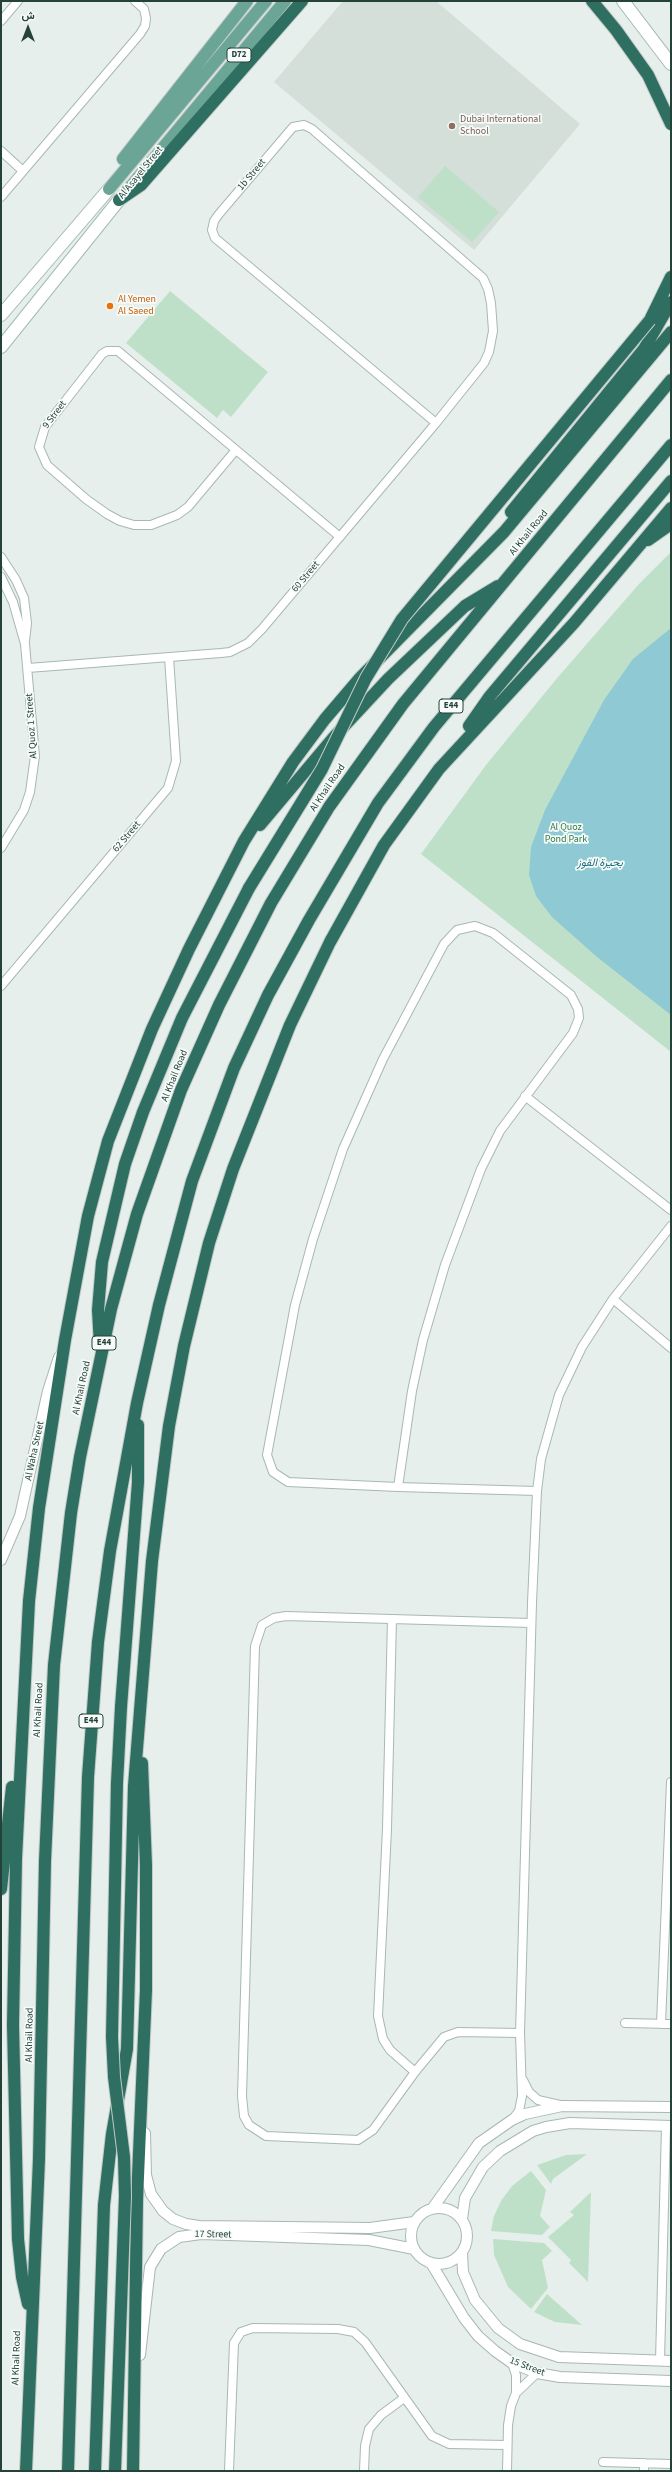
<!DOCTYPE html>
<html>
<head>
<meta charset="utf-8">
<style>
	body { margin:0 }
	#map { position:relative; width:672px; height:2472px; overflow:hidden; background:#e6efeb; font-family:"Source Sans 3",Vazirmatn,sans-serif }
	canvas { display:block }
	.frame { position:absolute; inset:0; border:2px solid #24423a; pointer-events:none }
	.north { position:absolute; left:8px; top:8px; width:40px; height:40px; -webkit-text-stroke:3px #f7fbf9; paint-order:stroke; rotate:0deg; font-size:11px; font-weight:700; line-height:16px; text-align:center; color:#24423a }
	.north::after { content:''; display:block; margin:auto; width:14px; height:18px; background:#24423a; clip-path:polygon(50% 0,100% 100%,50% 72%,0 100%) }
</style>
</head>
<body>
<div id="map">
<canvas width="672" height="2472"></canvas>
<div class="frame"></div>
<div class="north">ش</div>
</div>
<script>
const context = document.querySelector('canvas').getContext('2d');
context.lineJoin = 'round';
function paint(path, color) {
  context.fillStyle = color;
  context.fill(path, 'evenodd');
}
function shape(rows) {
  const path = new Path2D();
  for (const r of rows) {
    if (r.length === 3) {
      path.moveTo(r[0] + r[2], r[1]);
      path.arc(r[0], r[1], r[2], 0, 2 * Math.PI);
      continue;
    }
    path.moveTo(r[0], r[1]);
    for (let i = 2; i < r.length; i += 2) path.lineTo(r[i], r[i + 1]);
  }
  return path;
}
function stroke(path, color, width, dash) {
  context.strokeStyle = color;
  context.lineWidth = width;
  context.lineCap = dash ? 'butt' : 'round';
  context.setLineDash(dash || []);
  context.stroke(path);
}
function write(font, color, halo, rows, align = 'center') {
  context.font = font + ' "Source Sans 3",Vazirmatn,sans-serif';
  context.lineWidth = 3.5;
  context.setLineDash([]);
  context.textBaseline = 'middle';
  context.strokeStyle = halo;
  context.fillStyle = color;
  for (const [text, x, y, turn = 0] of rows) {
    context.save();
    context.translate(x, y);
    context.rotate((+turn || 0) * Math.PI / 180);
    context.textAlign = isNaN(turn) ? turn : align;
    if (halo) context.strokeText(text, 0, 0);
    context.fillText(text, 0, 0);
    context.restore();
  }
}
paint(shape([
	[343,1,436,1,580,124,474,250,274,82]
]), '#d4dfda');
paint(shape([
	[445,166,499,212,472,242,418,197],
	[170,291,268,372,231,417,223,410,217,418,126,343],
	[671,552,671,1052,421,854,486,765,558,677,639,584],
	[587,2154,553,2179,551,2184,537,2165,566,2155],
	[531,2171,546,2190,540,2216,550,2227,542,2235,491,2231,494,2216,501,2201,512,2186],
	[591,2192,588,2282,569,2263,571,2260,548,2237,574,2215,570,2212],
	[493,2239,544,2243,552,2251,542,2260,548,2288,531,2309,508,2287,494,2255],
	[547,2294,582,2325,555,2322,534,2312]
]), '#bfe0c8');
paint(shape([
	[671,628,671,1015,597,957,552,917,536,896,529,875,531,847,545,810,604,700,633,659]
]), '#8ec9d4');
const minor = shape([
	[1,21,18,1],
	[1,151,23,171],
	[1,197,140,34,145,26,146,18,144,9,135,1],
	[235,451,188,507,177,515,151,525,134,525,120,521,107,514,86,499,47,465,39,447,45,427,102,354,107,351,118,351,340,537],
	[1,557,16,580,24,598,27,623,25,641],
	[1,577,13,602,25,644,35,756,30,792,24,810,1,848],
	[28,668,221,653,230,652,248,643,262,629,436,423,484,363,489,352,493,331,491,303,488,289,483,278,312,129,304,125,293,127,219,214,214,221,212,230,215,238,436,423],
	[1,986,168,788,176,761,169,657],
	[525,1096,671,1210],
	[613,1299,671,1348],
	[398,1487,412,1391,423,1340,445,1265,481,1169,500,1131,573,1033,579,1018,578,1009,571,995,493,933,475,926,457,930,444,944,383,1059,343,1149,313,1239,295,1305,267,1455,273,1472,288,1482,398,1487,537,1491],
	[392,1619,387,1829,378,2016,383,2039,390,2050,415,2072],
	[625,2023,671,2024],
	[661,2024,671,1782],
	[520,2033,458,2032,444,2037,415,2072,373,2130,358,2140,266,2136,249,2125,244,2116,242,2096,255,1646,262,1625,274,1618,286,1616,531,1623],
	[523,2080,529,2092,538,2100,560,2105],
	[512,2120,519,2111,522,2096,520,2033,532,1603,537,1491,541,1459,559,1395,582,1347,613,1299,671,1226],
	[660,2361,666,2126],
	[512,2363,516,2375,516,2393],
	[603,2462,671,2464],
	[644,2463,644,2471],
	[229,2471,234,2343,241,2332,253,2328,338,2329,354,2332,365,2342,432,2436,449,2444,507,2445],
	[364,2471,365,2446,369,2429,381,2415,404,2398],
	[507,2471,508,2425,511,2406,516,2393,537,2373]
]);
const tertiary = shape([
	[1,1560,20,1516,48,1391,59,1357],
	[145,2133,146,2175,151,2194,163,2211,173,2219,186,2224,199,2226,370,2228,414,2222],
	[439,2236,28],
	[432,2209,479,2143,512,2120,525,2114,562,2106,671,2107],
	[462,2219,465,2198,483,2167,500,2151,533,2131,546,2127,570,2123,671,2126],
	[462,2252,463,2272,475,2300,498,2328,520,2344,559,2357,671,2361],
	[431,2263,464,2318,478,2336,495,2351,512,2363,537,2373,560,2377,671,2381],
	[140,2355,150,2267,161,2249,179,2237,201,2234,369,2240,414,2249]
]);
const secondary = shape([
	[623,1,671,64],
	[1,315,109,189],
	[1,347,119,200]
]);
const primary = shape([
	[123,159,247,1],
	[109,189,266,1],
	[123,196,285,1]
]);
const motorway = shape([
	[592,1,616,30,648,75,671,124],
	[119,200,141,185,302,1],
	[650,320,671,277],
	[511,512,644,349,671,302],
	[648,540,671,524],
	[469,726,490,696,671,481],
	[260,825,334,737,388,679,465,606,498,586],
	[100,1346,98,1310,102,1262,125,1164,143,1112,182,1018,249,888],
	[121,1707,138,1482,138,1425],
	[1,1889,12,1787],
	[28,2304,22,2277,18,2239,13,2025,16,1859,29,1601,39,1508,65,1340,88,1216,108,1141,152,1029,189,949,244,841,293,762,325,719,360,678,504,532,671,332],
	[26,2471,39,2159,45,1861,54,1665,71,1513,80,1457,111,1309,137,1214,181,1090,219,1005,271,903,329,807,403,704,671,380],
	[68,2471,88,1777,98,1642,110,1551,137,1403,159,1305,192,1181,234,1068,268,995,309,920,378,803,434,727,671,445],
	[95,2471,104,2205,112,2134,127,2049,134,1786,152,1561,169,1426,184,1346,209,1243,233,1169,290,1025,330,942,384,845,439,769,574,623,671,508],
	[133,2471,137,2200,146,1990,146,1865,142,1763]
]);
stroke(minor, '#a8b8b2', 10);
stroke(tertiary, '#a8b8b2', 12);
stroke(secondary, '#a4bbb3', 14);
stroke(primary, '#c2cac8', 14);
stroke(motorway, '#c2cac8', 14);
stroke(minor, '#fff', 8);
stroke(tertiary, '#fff', 10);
stroke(secondary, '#fff', 12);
stroke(primary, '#6aa596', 12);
stroke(motorway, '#2f6f62', 12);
const motorwayBridge = shape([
	[249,888,322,769,366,678,402,619,650,320],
	[115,2471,125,2196,124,2157,114,2077,112,2037,117,1783,121,1707]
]);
stroke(motorwayBridge, '#c2cac8', 14, []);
stroke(motorwayBridge, '#2f6f62', 12);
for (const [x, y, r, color] of [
	[452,126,4,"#8d6e63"],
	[110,306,4,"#e8710a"]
]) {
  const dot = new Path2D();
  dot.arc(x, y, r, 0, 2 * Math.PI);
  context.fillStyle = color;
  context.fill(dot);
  stroke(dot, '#f7fbf9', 1.5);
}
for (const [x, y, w] of [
	[239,55,24],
	[451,706,24],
	[104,1343,24],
	[91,1721,24]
]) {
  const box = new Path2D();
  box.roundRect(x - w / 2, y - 7, w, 14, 3);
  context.fillStyle = '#f7fbf9';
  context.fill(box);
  stroke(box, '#24423a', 1);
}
write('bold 9px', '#24423a', null, [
	["D72",239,55],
	["E44",451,706],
	["E44",104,1343],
	["E44",91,1721]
]);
write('10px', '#785e54', '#f7fbf9', [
	["Dubai International",460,120],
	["School",460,132]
], 'left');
write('10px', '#24423a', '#f7fbf9', [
	["Al Asayel Street",141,173,-51],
	["1b Street",252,175,-50],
	["9 Street",55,415,-53],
	["Al Khail Road",529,533,-51],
	["60 Street",306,577,-50],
	["Al Quoz 1 Street",32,726,-94],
	["Al Khail Road",328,788,-56],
	["62 Street",127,837,-50],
	["Al Khail Road",175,1076,-68],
	["Al Khail Road",82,1388,-78],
	["Al Waha Street",35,1451,-78],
	["Al Khail Road",39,1710,-87],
	["Al Khail Road",30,2035,-89],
	["17 Street",213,2235,1],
	["Al Khail Road",17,2358,-88],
	["15 Street",527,2367,21]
]);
write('10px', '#c56008', '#f7fbf9', [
	["Al Yemen",118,300],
	["Al Saeed",118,312]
], 'left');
write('10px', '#2d7a4b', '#f7fbf9', [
	["Al Quoz",566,828],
	["Pond Park",566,840]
]);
write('italic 11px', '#1c6f80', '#f7fbf9', [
	["بحيرة القوز",600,864]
]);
</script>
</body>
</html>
